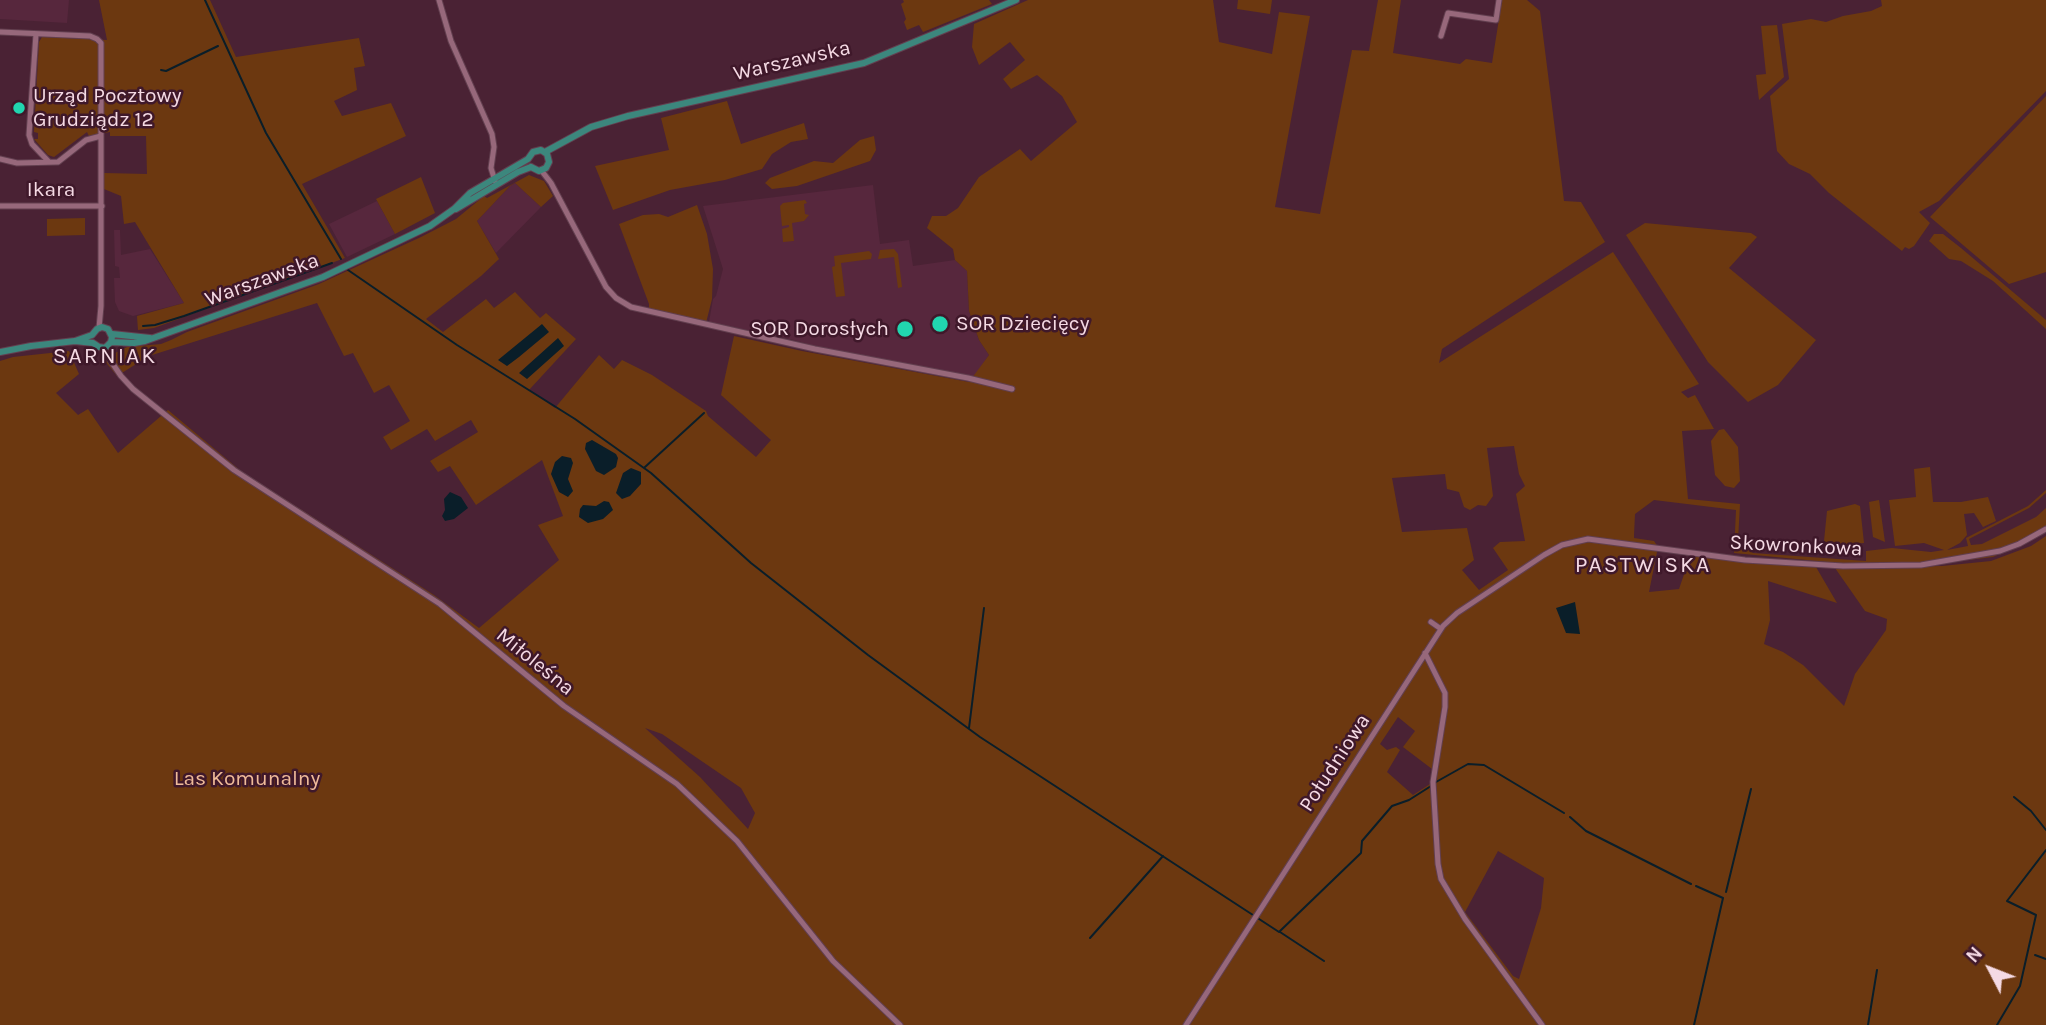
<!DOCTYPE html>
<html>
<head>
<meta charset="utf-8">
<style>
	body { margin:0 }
	#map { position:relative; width:2046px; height:1025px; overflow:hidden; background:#4a2234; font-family:Karla,sans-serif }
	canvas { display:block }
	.north { position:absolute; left:1955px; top:934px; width:70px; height:70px; -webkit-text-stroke:5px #3f182a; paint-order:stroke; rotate:312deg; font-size:19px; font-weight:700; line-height:28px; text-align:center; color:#f5dae4 }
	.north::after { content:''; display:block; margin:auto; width:24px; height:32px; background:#f5dae4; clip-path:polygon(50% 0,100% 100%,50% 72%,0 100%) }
</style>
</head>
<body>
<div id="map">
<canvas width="2046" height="1025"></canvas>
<div class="north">N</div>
</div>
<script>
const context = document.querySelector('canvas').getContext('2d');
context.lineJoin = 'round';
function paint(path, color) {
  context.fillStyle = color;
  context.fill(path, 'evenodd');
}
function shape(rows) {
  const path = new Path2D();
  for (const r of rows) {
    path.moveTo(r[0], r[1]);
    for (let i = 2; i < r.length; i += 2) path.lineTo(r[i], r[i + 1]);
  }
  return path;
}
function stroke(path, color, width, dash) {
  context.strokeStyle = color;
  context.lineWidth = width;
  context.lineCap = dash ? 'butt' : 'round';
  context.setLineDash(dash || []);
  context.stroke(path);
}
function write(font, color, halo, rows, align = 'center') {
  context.font = font + ' Karla,sans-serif';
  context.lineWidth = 5;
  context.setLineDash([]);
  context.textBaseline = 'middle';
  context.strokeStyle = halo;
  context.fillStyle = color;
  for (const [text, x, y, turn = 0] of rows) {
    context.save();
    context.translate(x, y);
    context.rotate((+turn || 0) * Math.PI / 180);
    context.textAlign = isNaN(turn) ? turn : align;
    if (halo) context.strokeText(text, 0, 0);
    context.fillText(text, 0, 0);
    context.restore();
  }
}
paint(shape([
	[0,0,69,0,67,23,0,19],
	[515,183,541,207,496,253,477,221,510,186],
	[873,185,880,244,909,240,913,266,955,260,967,271,969,311,979,340,989,355,974,377,819,347,790,339,709,322,713,299,716,296,723,269,703,206],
	[377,201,395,234,347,257,329,224],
	[114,230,120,230,121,255,150,249,184,303,133,316,119,311,115,302,114,278,120,278,119,267,115,266]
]), '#57273d');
paint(shape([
	[99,0,210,0,236,57,359,38,365,66,354,68,357,90,334,101,342,116,391,103,406,136,302,184,345,258,154,328,138,330,137,316,184,303,135,222,124,224,121,196,104,189,104,173,147,174,146,136,110,136,110,132,89,136,87,132,54,157,48,155,34,139,38,139,38,133,34,132,39,42,42,37,107,40],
	[903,0,989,0,992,4,923,32,919,25,907,30,904,22,906,19,901,4,904,2],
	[1028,0,1213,0,1219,42,1272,54,1279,12,1310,16,1275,207,1320,214,1352,50,1369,51,1378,0,1401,0,1393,53,1460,64,1466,59,1492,63,1502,0,1527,0,1540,11,1564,201,1581,202,1605,242,1442,349,1439,363,1613,252,1699,384,1681,392,1688,398,1695,395,1714,429,1682,431,1688,499,1740,504,1738,541,1753,553,1866,561,1866,551,1892,548,1931,552,1944,550,1924,543,1895,546,1889,500,1916,497,1914,469,1930,467,1933,502,1961,502,1988,497,1996,521,1983,527,1974,513,1964,514,1967,535,1960,543,1947,550,1968,546,1966,538,2028,506,2046,490,2046,493,2029,508,1969,539,1971,545,1982,544,2036,517,2046,508,2046,532,1993,557,1977,559,1947,562,1848,564,1734,553,1736,510,1654,500,1635,514,1634,535,1634,538,1654,541,1658,547,1649,592,1679,589,1692,551,1816,567,1837,603,1768,581,1770,620,1764,644,1783,652,1803,665,1844,706,1855,674,1886,630,1887,619,1865,611,1835,568,1942,566,1991,561,2031,546,2046,536,2046,1025,0,1025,0,361,13,357,69,351,79,374,56,393,78,415,88,409,118,453,168,410,241,471,434,595,479,628,559,560,538,525,563,516,542,460,476,505,450,466,438,472,430,461,478,432,471,420,435,441,427,429,391,450,383,437,410,421,389,385,374,393,353,353,344,356,317,303,149,356,117,376,103,359,127,347,161,344,171,340,187,332,319,284,421,237,456,219,484,196,487,198,529,175,544,181,553,196,541,207,515,183,510,186,477,221,499,259,481,276,426,319,443,332,486,299,494,308,515,292,540,318,546,313,576,339,529,390,555,408,599,355,614,369,622,360,652,375,706,411,708,416,756,457,771,440,721,395,734,336,802,351,969,382,989,355,979,340,969,311,967,271,955,260,953,249,927,228,932,216,946,216,958,208,979,177,1020,149,1031,161,1077,122,1062,96,1037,75,1011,89,1003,79,1025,60,1010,42,979,65,972,47,974,24],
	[1514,446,1519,474,1525,486,1516,494,1525,541,1500,542,1493,548,1508,570,1479,590,1462,570,1474,560,1467,528,1402,532,1392,478,1445,474,1447,489,1459,492,1464,507,1470,510,1478,505,1486,506,1493,496,1487,448],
	[1398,717,1415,731,1403,747,1432,769,1430,784,1413,795,1387,772,1400,750,1396,747,1387,750,1380,744],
	[645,728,662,734,741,788,755,813,748,829,700,777],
	[1498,851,1544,878,1541,908,1519,979,1513,976,1465,912],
	[1238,0,1272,0,1270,14,1237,9],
	[1881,0,2046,0,2046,91,1939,201,1919,212,1930,223,1914,246,1909,249,1905,247,1902,251,1829,193,1810,174,1789,164,1777,151,1770,96,1789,79,1782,24,1811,19,1826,22,1843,16,1871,11,1882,6],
	[1777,25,1784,77,1759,100,1756,75,1766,74,1761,26],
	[2046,96,2046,272,2009,284,1930,217],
	[727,101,741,144,804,123,808,139,791,142,772,154,762,169,725,180,670,190,613,210,595,166,669,150,661,118],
	[874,136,876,150,870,161,797,186,772,189,765,183,770,178,814,161,833,163,860,140],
	[421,177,435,213,395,234,376,199],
	[805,200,807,203,804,204,805,214,809,215,804,221,792,223,794,241,783,242,782,229,789,227,789,225,782,226,780,206,783,203],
	[697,205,707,234,713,269,712,299,706,323,649,310,649,304,619,224,643,215,659,214,668,217],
	[85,218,85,235,47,236,47,219],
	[1645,223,1751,233,1757,237,1729,268,1816,340,1778,385,1748,402,1708,362,1626,235],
	[1934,234,1943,234,1961,248,2046,320,2046,329,1993,281,1961,261,1949,259,1929,241],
	[894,249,898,254,902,287,898,288,894,257,878,259,880,250],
	[869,251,872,254,871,259,841,263,845,296,836,297,832,267,835,266,834,256],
	[1724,429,1738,447,1740,481,1734,488,1725,486,1715,475,1711,441,1719,430],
	[1879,500,1885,542,1873,537,1869,502],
	[1855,504,1860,506,1864,543,1830,546,1824,541,1827,511]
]), '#6c3810');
paint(shape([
	[542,324,549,332,519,357,507,366,498,360],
	[558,338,564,346,527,379,519,373],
	[592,440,616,454,618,458,616,467,604,475,596,471,585,449,586,443],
	[562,456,571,458,573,463,568,479,573,491,568,497,559,492,551,474,555,462],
	[631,468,641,472,641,484,630,496,622,499,616,493,623,473],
	[450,492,461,497,468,508,454,519,445,521,442,516,445,510,444,499],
	[604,501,609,502,613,510,603,519,588,523,579,517,580,509,583,505,596,506],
	[1575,602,1580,634,1566,633,1556,608]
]), '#0a1e29');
stroke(shape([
	[205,0,266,133,341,259],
	[161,70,166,71,218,46],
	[348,270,457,345,575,419,651,473,751,563,868,655,980,737,1279,932,1361,853,1362,841,1392,806,1409,800,1431,786],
	[143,326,155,325,184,316,332,263],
	[645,467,704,413],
	[969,728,984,608],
	[1436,782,1468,764,1484,765,1564,813],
	[2014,797,2031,811,2046,830],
	[1570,817,1586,831,1691,884],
	[1726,892,1751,789],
	[1280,932,1324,961],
	[1090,938,1163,856],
	[2035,955,2046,959],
	[1694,1025,1723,898,1696,886],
	[1868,1025,1877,970],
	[1997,1025,2020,986,2036,915,2007,901,2046,850]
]), '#0a1e29', 2);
const minor = shape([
	[439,0,451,41,492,134,494,147,491,168,495,181],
	[0,32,90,36,97,39,101,43,101,306,99,328],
	[36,34,29,135,32,144,49,162],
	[1441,36,1448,13,1496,20,1499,0],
	[0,159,17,163,58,162,86,140,101,136],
	[541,170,551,183,606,287,616,298,631,307,815,349,968,378,1012,389],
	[0,206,102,206],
	[102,348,121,376,133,389,234,470,440,604,564,706,677,784,737,841,833,961,900,1025],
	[1431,622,1441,629],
	[1425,653,1445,693,1445,707,1433,782,1438,864,1441,879,1465,919,1542,1025],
	[1186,1025,1443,626,1457,613,1544,555,1562,545,1588,539,1745,560,1843,566,1921,565,2000,551,2019,544,2046,529]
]);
const major = shape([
	[545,152,591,127,628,116,864,63,1016,0],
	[456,209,518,172,531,167],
	[112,334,150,338],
	[111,342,134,343,145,341,323,277,430,226,454,209,470,193,528,159,533,152,541,150,547,154,549,162,546,168,539,171,531,167],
	[0,352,31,346,75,341,93,343,99,347,105,348,111,342,112,337,108,329,102,327,97,329,92,335,75,341]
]);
stroke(minor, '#623f4f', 7);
stroke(major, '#623f4f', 8);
stroke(minor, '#97687b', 5);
stroke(major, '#3c877d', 6);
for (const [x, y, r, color] of [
	[19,108,7,"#21d5af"],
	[940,324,9,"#21d5af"],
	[905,329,9,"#21d5af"]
]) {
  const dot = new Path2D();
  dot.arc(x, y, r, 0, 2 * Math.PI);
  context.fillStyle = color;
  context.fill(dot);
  stroke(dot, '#3f182a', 2.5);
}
write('21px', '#f5dae4', '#3f182a', [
	["Warszawska",792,61,-13],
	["Ikara",51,190],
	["Warszawska",262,280,-20],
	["Skowronkowa",1796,546,3],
	["Miłoleśna",535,662,39],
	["Południowa",1335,763,-57]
]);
write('21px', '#f5dae4', '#3f182a', [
	["Urząd Pocztowy",33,96],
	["Grudziądz 12",33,120],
	["SOR Dziecięcy",956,324],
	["SOR Dorosłych",889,329,"right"]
], 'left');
write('21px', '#f0bb99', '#3f182a', [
	["Las Komunalny",247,779]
]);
context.letterSpacing = '2px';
write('23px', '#f5dae4', '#3f182a', [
	["SARNIAK",105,356],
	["PASTWISKA",1643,565]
]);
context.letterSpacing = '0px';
</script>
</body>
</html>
